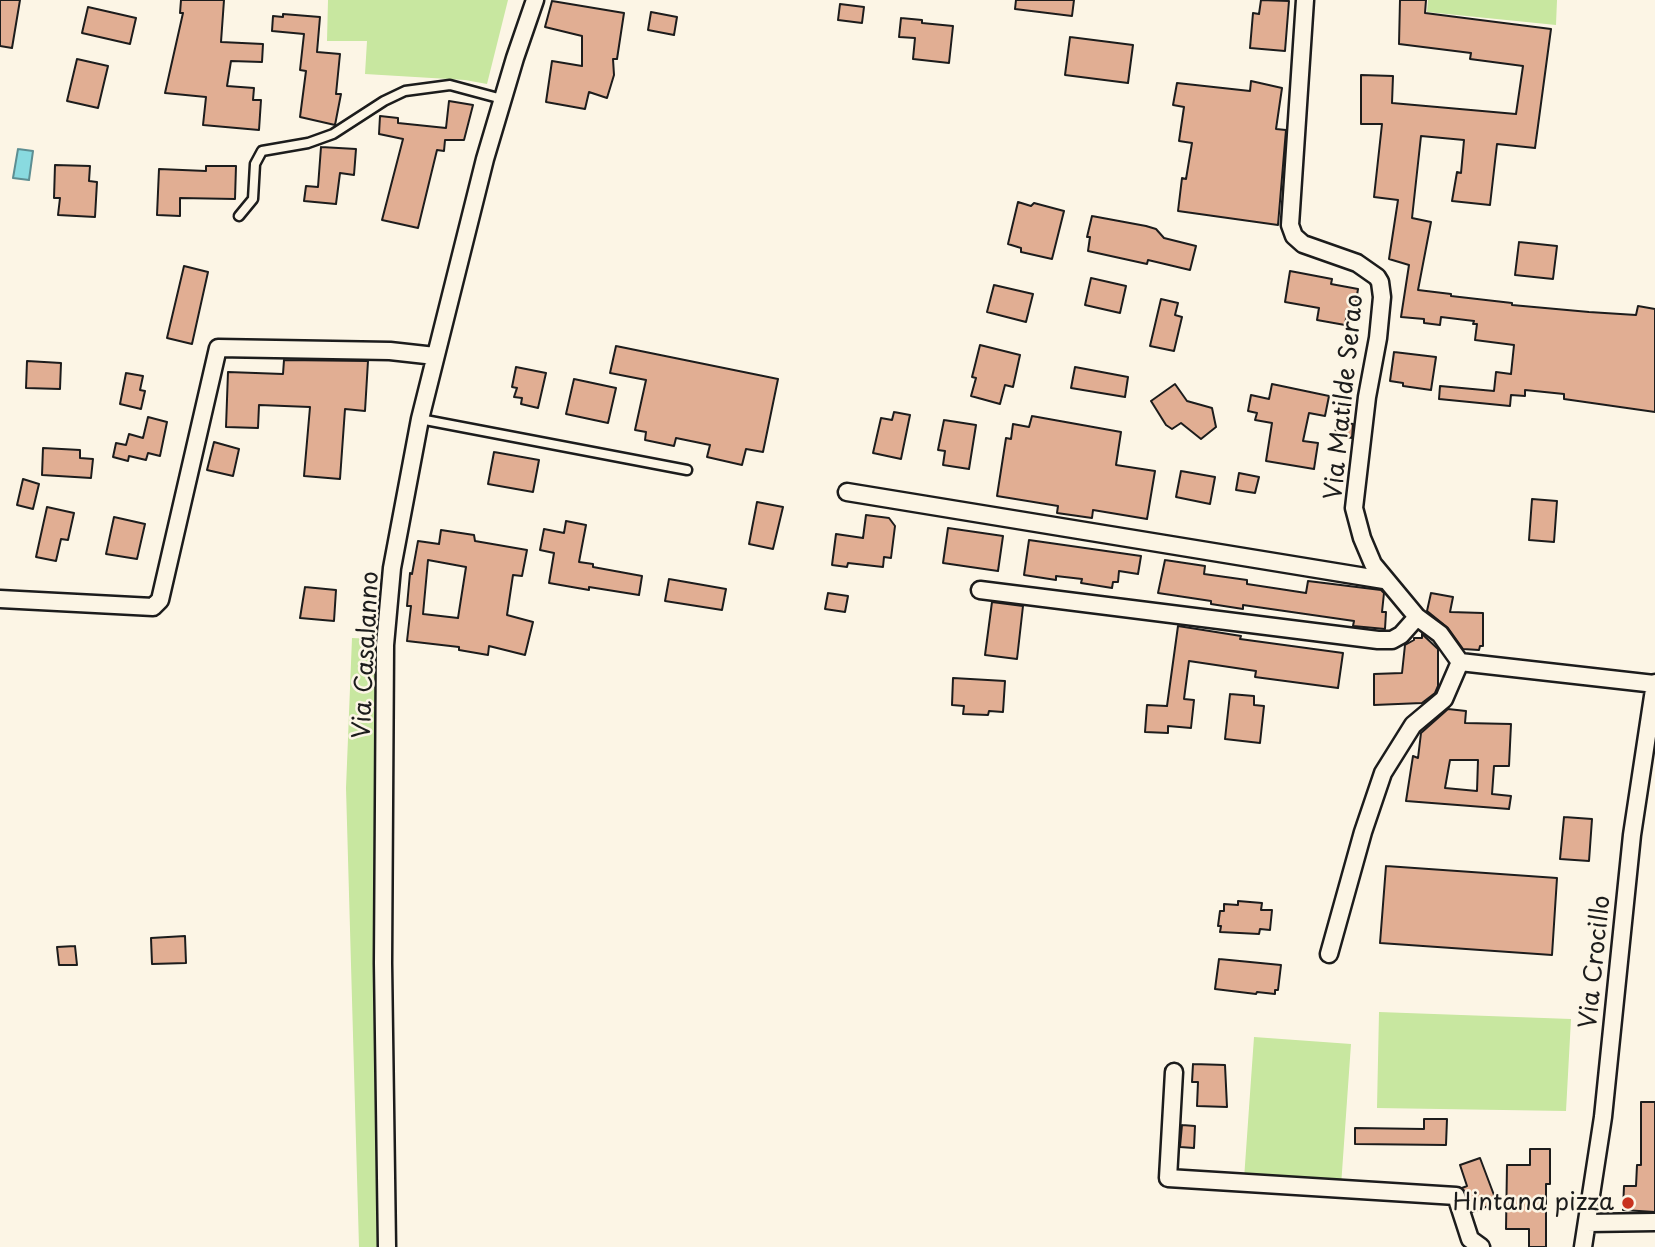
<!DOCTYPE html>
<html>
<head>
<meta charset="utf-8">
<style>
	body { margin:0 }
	canvas { display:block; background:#fcf5e5 }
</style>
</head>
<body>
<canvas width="1655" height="1247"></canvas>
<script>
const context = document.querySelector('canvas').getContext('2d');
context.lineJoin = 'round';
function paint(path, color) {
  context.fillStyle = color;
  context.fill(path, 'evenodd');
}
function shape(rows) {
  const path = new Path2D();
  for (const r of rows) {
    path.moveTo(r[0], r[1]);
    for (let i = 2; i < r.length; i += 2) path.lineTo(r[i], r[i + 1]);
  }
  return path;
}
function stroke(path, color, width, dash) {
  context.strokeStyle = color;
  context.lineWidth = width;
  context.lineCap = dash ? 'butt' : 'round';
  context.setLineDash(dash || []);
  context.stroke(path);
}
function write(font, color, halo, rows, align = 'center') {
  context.font = font + ' "Playpen Sans",sans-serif';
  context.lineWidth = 5;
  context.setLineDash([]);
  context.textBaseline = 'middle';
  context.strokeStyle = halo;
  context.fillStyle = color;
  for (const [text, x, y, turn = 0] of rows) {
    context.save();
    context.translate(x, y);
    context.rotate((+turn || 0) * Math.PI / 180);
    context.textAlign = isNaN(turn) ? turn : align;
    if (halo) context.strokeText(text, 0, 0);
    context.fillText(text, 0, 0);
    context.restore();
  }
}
paint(shape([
	[328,0,508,0,487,84,465,80,365,74,367,41,327,41],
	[1428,0,1557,0,1556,25,1427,12],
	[352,638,376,639,374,908,380,1247,359,1247,346,788],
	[1379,1012,1571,1019,1566,1111,1377,1108],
	[1254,1037,1351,1044,1341,1186,1244,1179]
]), '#c8e7a0');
const water = shape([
	[18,149,33,151,29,180,13,178,18,149]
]);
paint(water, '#89dae0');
stroke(water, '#5d8e92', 2);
const building = shape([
	[0,0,20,0,12,48,0,46,0,0],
	[181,0,224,0,221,42,263,44,262,62,231,61,227,86,254,88,253,100,261,100,259,130,203,125,206,97,165,93,183,13,180,13,181,0],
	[1016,0,1074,0,1072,16,1015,9,1016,0],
	[1261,0,1289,1,1285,51,1250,48,1253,13,1259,14,1261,0],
	[1400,0,1426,0,1425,13,1551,29,1535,148,1497,144,1490,205,1452,201,1457,172,1461,173,1464,140,1421,136,1412,218,1431,222,1418,290,1451,294,1451,296,1512,303,1512,305,1589,312,1636,315,1638,306,1655,309,1655,412,1564,399,1564,394,1525,390,1525,396,1511,395,1510,406,1439,399,1440,386,1494,391,1496,372,1511,374,1514,345,1475,340,1477,324,1473,324,1474,321,1441,317,1440,325,1424,323,1424,319,1401,317,1409,265,1389,259,1398,200,1374,197,1382,124,1361,124,1361,75,1393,76,1392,103,1516,114,1523,66,1470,59,1471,53,1399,44,1400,0],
	[552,1,624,13,617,59,613,59,614,75,607,98,589,92,585,109,546,102,552,61,582,66,582,36,545,27,552,1],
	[840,4,864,7,862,23,838,20,840,4],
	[88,7,136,18,130,44,82,33,88,7],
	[651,12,677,17,674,35,648,30,651,12],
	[283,14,320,17,317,52,340,54,336,94,341,94,335,125,300,117,306,71,300,70,304,34,272,31,273,16,283,17,283,14],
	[901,18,922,20,922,23,953,26,949,63,913,59,915,38,899,37,901,18],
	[1070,37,1133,45,1128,83,1065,75,1070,37],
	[77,59,108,66,98,108,67,101,77,59],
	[1251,81,1282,88,1276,129,1286,130,1278,225,1178,211,1182,178,1186,179,1192,143,1179,141,1184,107,1173,105,1177,83,1250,91,1251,81],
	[449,101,473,105,464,140,445,140,444,151,437,150,418,228,382,220,403,139,379,134,380,116,398,118,398,123,446,128,449,101],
	[321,147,356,149,354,175,340,173,336,204,304,201,306,186,318,187,321,147],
	[55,165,90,166,89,181,97,182,95,217,58,215,60,198,54,198,55,165],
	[206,166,236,166,235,199,180,198,180,216,157,215,159,169,206,171,206,166],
	[1018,202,1031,206,1034,203,1064,211,1052,259,1021,252,1021,248,1008,244,1018,202],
	[1092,216,1146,226,1156,229,1164,238,1196,246,1190,270,1148,260,1147,264,1088,251,1090,237,1087,237,1092,216],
	[1519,242,1557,246,1553,279,1515,275,1519,242],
	[184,266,208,272,192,344,167,338,184,266],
	[1290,271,1332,279,1331,284,1358,289,1354,314,1347,313,1345,325,1317,320,1319,308,1285,302,1290,271],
	[1091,278,1126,286,1120,313,1085,305,1091,278],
	[994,285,1033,294,1026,322,987,312,994,285],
	[1161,299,1178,303,1175,315,1182,317,1174,351,1150,346,1161,299],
	[980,345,1020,355,1013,387,1005,385,1000,404,971,396,976,378,972,377,980,345],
	[616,346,778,379,763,452,746,449,742,465,707,457,710,445,676,438,674,446,645,440,646,432,635,430,646,380,610,373,616,346],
	[1394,352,1436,357,1431,390,1403,386,1403,383,1390,381,1394,352],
	[284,360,368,361,365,411,345,409,340,479,304,476,310,407,259,405,258,428,226,427,228,372,283,374,284,360],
	[27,361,61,363,60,389,26,388,27,361],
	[516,367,546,373,538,408,521,404,522,398,514,397,517,388,512,387,516,367],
	[1075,367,1128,377,1125,397,1071,388,1075,367],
	[126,373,143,376,140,390,145,391,141,409,120,404,126,373],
	[574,379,616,388,608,423,566,414,574,379],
	[1175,384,1187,401,1212,408,1216,427,1201,439,1181,423,1172,429,1166,425,1151,401,1175,384],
	[1272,384,1329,396,1325,416,1309,413,1303,441,1318,443,1314,469,1266,461,1272,423,1255,420,1257,413,1248,411,1251,395,1269,399,1272,384],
	[894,412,910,415,901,459,873,453,881,418,892,420,894,412],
	[1032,416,1121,432,1116,465,1155,471,1147,519,1093,510,1092,518,1057,513,1058,506,997,496,1006,438,1011,439,1013,424,1029,427,1032,416],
	[148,417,167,422,160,456,148,453,146,460,129,456,128,461,113,457,116,443,126,445,129,434,143,438,148,417],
	[944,420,976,425,969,469,943,465,945,451,938,450,944,420],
	[1337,421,1353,424,1352,438,1335,435,1337,421],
	[214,442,239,449,233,476,207,470,214,442],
	[43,448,80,450,80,458,93,459,91,478,42,475,43,448],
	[494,452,539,460,533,492,488,484,494,452],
	[1181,471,1215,477,1210,504,1176,497,1181,471],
	[1239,473,1259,477,1255,493,1236,490,1239,473],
	[23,479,39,484,33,509,17,505,23,479],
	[1532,499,1557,501,1554,542,1529,540,1532,499],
	[757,502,783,507,773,549,749,544,757,502],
	[47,507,74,513,68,540,61,539,56,561,36,557,47,507],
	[866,515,889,518,895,526,891,558,884,557,883,567,848,563,847,567,832,565,836,534,863,538,866,515],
	[114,517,145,524,137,559,106,554,114,517],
	[566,521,586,525,579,562,593,564,593,567,642,576,639,595,589,587,589,590,549,583,554,553,540,550,544,529,564,533,566,521],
	[948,528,1003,536,998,571,943,563,948,528],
	[441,530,474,535,475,541,527,550,522,576,513,575,507,615,533,622,525,655,489,646,488,655,459,650,459,647,407,641,411,606,407,606,410,573,412,574,418,541,439,544,441,530],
	[428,560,466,567,458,618,423,614,428,560],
	[1029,540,1141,556,1138,574,1119,571,1118,582,1113,582,1112,588,1081,583,1082,579,1056,576,1056,580,1024,575,1029,540],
	[1165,560,1205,566,1204,574,1247,580,1247,584,1280,589,1306,593,1308,581,1381,590,1384,593,1382,612,1386,612,1385,629,1353,626,1354,621,1243,605,1243,609,1211,604,1211,601,1158,593,1165,560],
	[669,579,726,589,722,610,665,601,669,579],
	[305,587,336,590,334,621,300,618,305,587],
	[828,593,848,596,845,612,825,609,828,593],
	[1431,593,1453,597,1450,612,1483,613,1483,646,1480,646,1479,650,1463,649,1448,628,1427,611,1431,593],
	[992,602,1023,606,1017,659,985,655,992,602],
	[1178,626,1241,636,1240,639,1343,653,1338,688,1255,677,1256,671,1189,661,1184,699,1194,700,1191,728,1168,726,1168,733,1145,732,1147,705,1167,706,1178,626],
	[1422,634,1438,649,1438,686,1435,693,1422,703,1374,705,1374,674,1402,673,1405,645,1414,640,1414,638,1422,638,1422,634],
	[953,678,1005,681,1003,712,989,711,988,715,963,714,964,706,952,705,953,678],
	[1230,694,1254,696,1254,705,1264,706,1260,743,1225,739,1230,694],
	[1448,709,1466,711,1465,723,1511,724,1509,766,1494,766,1492,794,1511,796,1509,809,1406,801,1413,756,1418,758,1421,733,1448,709],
	[1450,760,1478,760,1477,791,1445,788,1450,760],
	[1564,817,1592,819,1589,861,1560,859,1564,817],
	[1386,866,1557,878,1552,955,1380,943,1386,866],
	[1238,901,1262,903,1261,910,1272,910,1270,930,1260,929,1259,934,1220,932,1221,926,1218,926,1220,911,1224,911,1224,904,1238,905,1238,901],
	[185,936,186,963,152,964,151,938,185,936],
	[75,946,77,965,59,965,57,947,75,946],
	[1219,959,1281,965,1278,990,1275,990,1275,994,1257,992,1256,994,1215,989,1219,959],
	[1193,1064,1225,1065,1227,1107,1197,1106,1198,1082,1192,1082,1193,1064],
	[1641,1102,1655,1102,1655,1212,1623,1210,1624,1186,1636,1186,1637,1165,1641,1165,1641,1102],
	[1424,1119,1447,1119,1446,1145,1355,1144,1355,1128,1424,1129,1424,1119],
	[1182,1125,1195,1126,1194,1148,1180,1147,1182,1125],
	[1530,1149,1550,1149,1550,1184,1546,1184,1546,1247,1529,1247,1529,1229,1506,1229,1507,1165,1530,1165,1530,1149],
	[1480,1158,1497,1203,1472,1212,1462,1188,1467,1186,1460,1165,1480,1158]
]);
paint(building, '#e1ae93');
stroke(building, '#1c1c1c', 2);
const lane = shape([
	[239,216,253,199,255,164,262,151,308,143,333,134,384,101,405,91,450,85,502,99],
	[420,419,687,470]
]);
const street = shape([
	[1305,0,1290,225,1294,236,1303,244,1357,263,1377,277,1380,282,1382,297,1378,338,1367,397,1354,508,1362,538,1373,564,1417,617,1440,634,1460,662,1655,684],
	[847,492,1384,580],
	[980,590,1378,640,1392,640,1401,635,1417,617],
	[0,599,153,607,160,600,218,348,390,351,435,356],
	[1329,954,1363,832,1383,773,1413,725,1444,699,1460,662],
	[1174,1072,1168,1178,1456,1196,1470,1239,1481,1247],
	[1587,1223,1655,1222],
	[387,1247,383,963,385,645,392,568,420,419,485,159,515,58,535,0],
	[1583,1247,1603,1117,1632,835,1655,683]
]);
stroke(lane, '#1c1c1c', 13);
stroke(street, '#1c1c1c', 21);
stroke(lane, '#fcf5e5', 8);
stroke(street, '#fcf5e5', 16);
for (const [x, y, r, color] of [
	[1628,1203,7,"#c8321e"]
]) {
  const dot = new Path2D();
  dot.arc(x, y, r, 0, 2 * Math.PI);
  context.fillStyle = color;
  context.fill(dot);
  stroke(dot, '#fcf5e5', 2.5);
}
write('24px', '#1c1c1c', '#fcf5e5', [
	["Via Matilde Serao",1345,397,-84],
	["Via Casalanno",367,655,-87],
	["Via Crocillo",1596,962,-84]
]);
write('24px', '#1c1c1c', '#fcf5e5', [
	["Hintana pizza",1614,1203]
], 'right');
</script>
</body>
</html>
